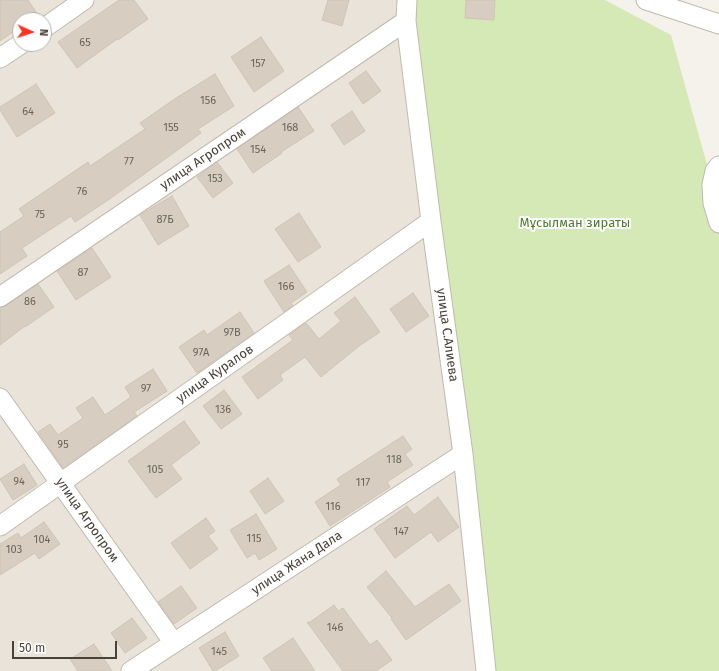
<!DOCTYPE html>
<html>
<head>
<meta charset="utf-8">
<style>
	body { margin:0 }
	#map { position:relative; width:719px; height:671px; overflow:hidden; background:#f5f2eb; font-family:"Fira Sans",sans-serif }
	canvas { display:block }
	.north { position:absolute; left:12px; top:12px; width:40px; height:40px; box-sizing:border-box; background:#fff; border:1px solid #b7b3b0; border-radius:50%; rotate:93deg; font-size:11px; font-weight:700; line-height:16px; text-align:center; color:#4a4239 }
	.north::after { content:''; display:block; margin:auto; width:14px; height:18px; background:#f83320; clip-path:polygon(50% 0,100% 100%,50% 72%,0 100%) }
	.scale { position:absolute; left:12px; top:641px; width:105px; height:18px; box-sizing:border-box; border:2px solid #4a4239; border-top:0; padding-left:5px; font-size:12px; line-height:14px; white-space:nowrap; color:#4a4239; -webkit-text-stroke:3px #fff; paint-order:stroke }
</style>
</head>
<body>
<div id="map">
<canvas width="719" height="671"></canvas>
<div class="north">N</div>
<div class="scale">50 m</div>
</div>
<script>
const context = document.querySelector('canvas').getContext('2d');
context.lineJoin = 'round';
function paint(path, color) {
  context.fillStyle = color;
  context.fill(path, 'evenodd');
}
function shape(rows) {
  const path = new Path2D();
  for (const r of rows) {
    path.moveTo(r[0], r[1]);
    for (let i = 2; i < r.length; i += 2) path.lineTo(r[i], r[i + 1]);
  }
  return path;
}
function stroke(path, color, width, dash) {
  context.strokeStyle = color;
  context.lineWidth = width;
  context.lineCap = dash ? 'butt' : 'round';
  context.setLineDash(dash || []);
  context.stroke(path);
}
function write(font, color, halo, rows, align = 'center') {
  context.font = font + ' "Fira Sans",sans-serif';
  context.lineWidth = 4;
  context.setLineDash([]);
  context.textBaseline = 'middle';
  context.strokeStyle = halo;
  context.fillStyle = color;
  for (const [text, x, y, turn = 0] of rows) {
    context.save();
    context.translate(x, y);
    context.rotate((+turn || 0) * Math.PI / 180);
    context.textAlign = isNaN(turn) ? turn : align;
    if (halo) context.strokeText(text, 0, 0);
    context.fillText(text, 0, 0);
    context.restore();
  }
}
paint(shape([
	[0,0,418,0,496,671,0,671],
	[20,20,44,20,44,44,20,44]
]), '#e9e3d9');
paint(shape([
	[406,0,605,0,671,35,709,172,719,165,719,671,486,671]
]), '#d4e9b5');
const building = shape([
	[0,0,28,0,38,15,31,20,20,20,20,27,0,41,0,0],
	[119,0,134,0,148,19,118,40,117,39,77,68,58,42,119,0],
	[328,0,349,0,342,26,322,20,328,0],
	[466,0,495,0,494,20,465,18,466,0],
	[261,37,284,71,254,92,231,57,261,37],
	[366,71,381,91,363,104,349,83,366,71],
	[215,74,234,106,198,129,201,133,111,198,75,222,71,216,22,248,27,256,0,274,0,232,24,216,19,209,88,162,90,166,145,129,140,123,176,98,215,74],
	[36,84,55,113,17,137,0,110,0,107,36,84],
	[298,107,314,131,281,152,282,153,253,173,237,149,298,107],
	[352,111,365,131,344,145,331,125,352,111],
	[217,162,233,183,213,198,197,177,217,162],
	[172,196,189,226,158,245,140,215,172,196],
	[299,213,321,247,298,262,275,229,299,213],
	[92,248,111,277,76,300,57,271,92,248],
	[289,265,307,292,291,303,293,305,284,312,264,281,289,265],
	[38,284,54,307,25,327,25,326,0,345,0,308,6,306,38,284],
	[413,293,429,316,406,332,390,309,413,293],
	[355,297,380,332,359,346,321,377,305,357,280,375,283,380,258,399,242,377,293,340,289,335,306,323,319,339,341,321,334,313,355,297],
	[240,312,254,333,197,373,179,347,204,330,207,335,240,312],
	[153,369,167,391,134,412,137,416,63,468,38,432,50,424,58,435,83,418,76,408,93,397,105,415,131,397,125,387,153,369],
	[224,390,242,414,221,429,203,406,224,390],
	[184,421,200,443,171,465,182,479,156,498,128,461,184,421],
	[403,436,412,449,405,454,413,465,387,482,390,487,330,526,315,502,341,485,337,479,403,436],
	[24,464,37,485,13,500,0,479,24,464],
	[268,478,284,501,265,514,250,491,268,478],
	[438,497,459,527,438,542,431,532,395,558,374,529,407,506,414,515,438,497],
	[256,514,277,549,259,560,255,553,247,558,230,530,256,514],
	[206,518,215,531,208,536,218,549,190,569,171,543,206,518],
	[44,522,60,544,39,559,35,553,0,575,0,544,18,533,21,538,44,522],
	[386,571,415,607,449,584,461,601,406,640,391,619,392,618,367,587,386,571],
	[181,586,197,608,174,624,158,602,181,586],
	[334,605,338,611,343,608,370,645,377,640,392,660,376,671,343,671,307,622,310,622,334,605],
	[132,618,147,638,125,653,111,633,132,618],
	[225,632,239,656,215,671,213,671,199,648,225,632],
	[293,638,315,671,272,671,263,658,293,638],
	[94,644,112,671,78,671,70,659,94,644]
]);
paint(building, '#d7cdc1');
stroke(building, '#d2c4b4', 1);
const minor = shape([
	[407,0,406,21,431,221,463,454,486,671],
	[646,0,719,24],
	[44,28,84,0],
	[0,58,21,44],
	[719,166,715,171,712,185,713,203,719,223],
	[0,297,406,21],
	[0,398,174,643],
	[0,526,431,221],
	[131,671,463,454]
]);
stroke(minor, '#c1b9ad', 21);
stroke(minor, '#fff', 19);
write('11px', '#6d655b', null, [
	["65",85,43],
	["157",258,64],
	["156",208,101],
	["64",28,112],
	["155",171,128],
	["168",290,128],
	["154",258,150],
	["77",129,162],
	["153",215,179],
	["76",82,192],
	["75",40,215],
	["87Б",165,220],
	["87",83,273],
	["166",286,287],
	["86",30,302],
	["97В",232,333],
	["97А",201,353],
	["97",146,389],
	["136",223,410],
	["95",63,445],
	["118",394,460],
	["105",155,470],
	["94",19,482],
	["117",363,483],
	["116",333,507],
	["147",401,532],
	["115",254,539],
	["104",42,540],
	["103",14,550],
	["146",335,628],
	["145",219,652]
]);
write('13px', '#4a4239', '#fff', [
	["улица Агропром",203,159,-34],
	["улица С.Алиева",447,335,82],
	["улица Куралов",215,374,-35],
	["улица Агропром",87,520,55],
	["улица Жана Дала",297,563,-33]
]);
write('13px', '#4f7c2b', '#fff', [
	["Мұсылман зираты",575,223]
]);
</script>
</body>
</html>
